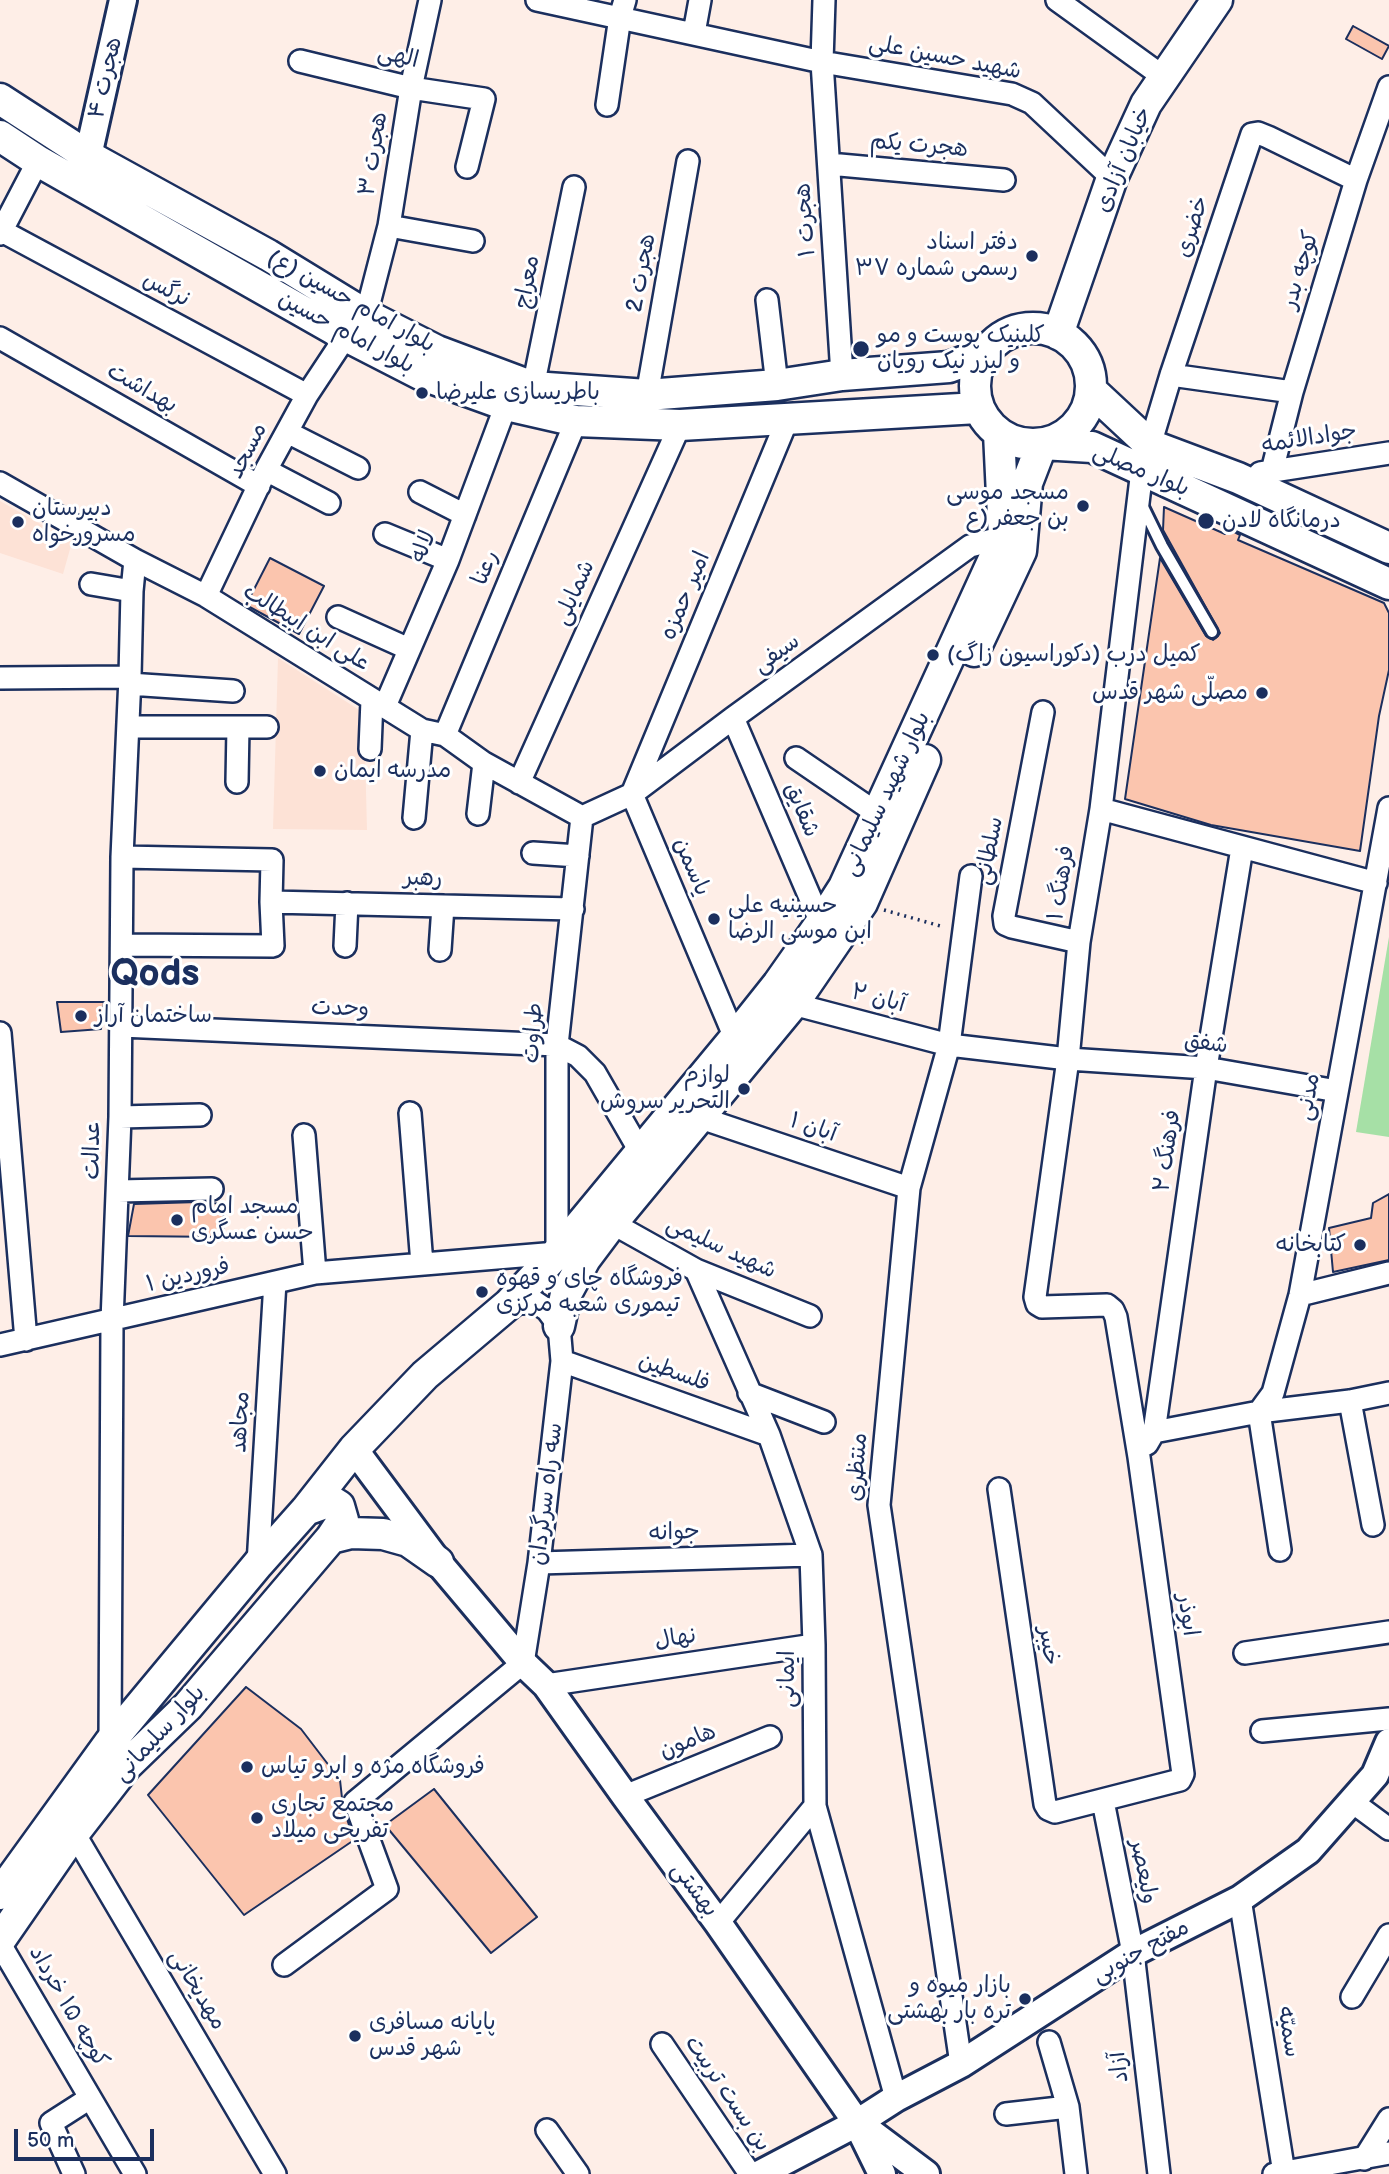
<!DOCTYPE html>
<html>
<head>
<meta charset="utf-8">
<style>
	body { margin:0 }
	#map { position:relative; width:1389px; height:2174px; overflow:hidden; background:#feeee7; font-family:"Balsamiq Sans",sans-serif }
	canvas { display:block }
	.scale { position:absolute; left:14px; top:2129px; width:140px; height:32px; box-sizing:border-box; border:4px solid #1b2f5e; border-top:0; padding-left:9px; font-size:21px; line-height:24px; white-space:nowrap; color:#1b2f5e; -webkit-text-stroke:5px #fff; paint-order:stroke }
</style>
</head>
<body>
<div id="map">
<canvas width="1389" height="2174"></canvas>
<div class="scale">50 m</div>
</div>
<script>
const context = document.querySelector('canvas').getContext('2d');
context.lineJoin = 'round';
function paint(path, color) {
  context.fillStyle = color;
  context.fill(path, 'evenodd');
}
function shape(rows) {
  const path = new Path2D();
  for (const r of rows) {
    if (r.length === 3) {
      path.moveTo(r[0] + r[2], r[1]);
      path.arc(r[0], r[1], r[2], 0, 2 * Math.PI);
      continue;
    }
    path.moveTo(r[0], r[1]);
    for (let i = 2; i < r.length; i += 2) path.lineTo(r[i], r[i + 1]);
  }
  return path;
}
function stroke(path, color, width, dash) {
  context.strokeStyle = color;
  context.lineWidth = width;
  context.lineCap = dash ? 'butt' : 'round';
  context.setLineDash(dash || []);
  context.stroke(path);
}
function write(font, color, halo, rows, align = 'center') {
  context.font = font + ' "Balsamiq Sans","Playpen Sans Arabic",sans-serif';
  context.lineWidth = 6;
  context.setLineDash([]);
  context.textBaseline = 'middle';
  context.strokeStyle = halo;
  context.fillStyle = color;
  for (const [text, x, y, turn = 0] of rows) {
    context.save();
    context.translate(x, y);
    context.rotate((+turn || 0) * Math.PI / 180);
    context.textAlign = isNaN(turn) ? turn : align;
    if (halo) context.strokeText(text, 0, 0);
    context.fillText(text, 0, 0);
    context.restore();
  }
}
paint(shape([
	[0,501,72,542,63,574,0,553],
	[278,658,364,713,367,830,273,829]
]), '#fde2d6');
paint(shape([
	[1389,937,1389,1137,1356,1132]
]), '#a6e0a6');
const building = shape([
	[1353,26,1389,46,1382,59,1346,39,1353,26],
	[1164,507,1225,534,1227,528,1240,535,1238,540,1384,603,1389,613,1389,670,1379,716,1360,851,1211,825,1125,799,1160,558,1206,636,1213,640,1218,636,1220,633,1163,530,1164,507],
	[270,558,324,586,299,634,246,605,270,558],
	[57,1002,104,1002,101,1029,61,1032,57,1002],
	[1389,1194,1389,1260,1333,1272,1329,1228,1371,1218,1373,1203,1389,1194],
	[198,1202,223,1204,224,1237,128,1236,134,1204,198,1202],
	[246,1687,301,1729,340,1780,343,1807,354,1840,244,1915,148,1795,246,1687],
	[434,1789,537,1917,491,1953,385,1825,434,1789]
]);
paint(building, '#fbc5ae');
stroke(building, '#1b2f5e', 2);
const service = shape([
	[1141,503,1162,546,1212,632]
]);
const minor = shape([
	[537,0,822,62,1012,94,1032,103,1112,178],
	[824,0,822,62,842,375],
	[1057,0,1165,78],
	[694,33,700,0],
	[300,61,411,88,484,99,467,167],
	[607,105,620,17,625,0],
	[829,164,1004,180],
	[389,226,473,241],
	[0,230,307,395],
	[0,234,38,161],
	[767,300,777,385],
	[366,315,389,226,411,88,430,0],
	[0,338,259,486],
	[1171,375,1292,392],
	[533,387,574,187],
	[647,395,688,161],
	[287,432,358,468],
	[1150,445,1171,375,1252,134,1258,133,1268,137,1356,180],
	[266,470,329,503],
	[1272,471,1292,392,1356,180,1389,87],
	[1260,473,1389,453],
	[0,483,135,560,206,596,422,730,445,735,484,763,582,817],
	[420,492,465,515],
	[385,534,448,560],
	[91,584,132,591],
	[206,596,266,470,307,395,346,336],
	[338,617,409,649],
	[0,678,130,677],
	[129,684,233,691],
	[385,706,448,560,506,405],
	[1043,712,1004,916,1005,924,1012,927,1079,942],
	[733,718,821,923],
	[128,727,267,727],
	[445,735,576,421],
	[370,749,372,700],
	[796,758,878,814],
	[237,782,238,727],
	[519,783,680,425],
	[1101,809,1376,883],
	[478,814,484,763],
	[582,817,632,794,733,718,970,546,1004,537],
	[414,818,422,730],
	[533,853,578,856],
	[122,857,272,860,271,902,273,946,122,945],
	[271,902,573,909],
	[345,946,347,903],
	[440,950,443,906],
	[793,1004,949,1045,1068,1059,1206,1068,1337,1091],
	[121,1026,557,1045,578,1056,595,1073,641,1153],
	[0,1033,26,1340],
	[735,1038,632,794,788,418],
	[410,1113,422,1264],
	[120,1117,200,1115],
	[701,1118,909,1188],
	[304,1135,315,1273],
	[118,1191,212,1189],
	[612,1223,696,1270,810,1316],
	[696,1270,769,1435,811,1555,814,1645,815,1806,896,2098],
	[1300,1295,1389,1273],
	[0,1345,315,1273,557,1253,557,1045,582,817],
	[562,1361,769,1435],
	[749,1393,824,1422],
	[1350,1401,1373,1525],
	[1154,1432,1259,1412,1273,1393,1300,1295,1389,808],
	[1147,1444,1154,1432,1206,1068,1242,848],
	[999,1489,1045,1804,1048,1809,1055,1812,1180,1780,1183,1774,1139,1457,1116,1317,1113,1310,1107,1305,1042,1307,1037,1304,1035,1297,1068,1059,1079,942,1101,809,1142,470],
	[1280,1550,1259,1412,1350,1401,1389,1393],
	[539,1563,811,1555],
	[258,1564,275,1282],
	[1245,1653,1389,1632],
	[546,1685,814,1645],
	[1262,1731,1389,1719],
	[110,1742,112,1321,120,1117,122,857,130,677,132,591,135,560],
	[625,1796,770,1737],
	[1103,1801,1133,1953,1159,2174],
	[1351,1801,1389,1829],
	[74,1833,275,2174],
	[1240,1899,1284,2173],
	[718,1923,815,1806],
	[0,1944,135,2174],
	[284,1965,387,1889,355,1802,523,1663,539,1563,562,1361,559,1326,547,1310,535,1302,509,1304],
	[1352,1997,1389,1935],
	[1049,2042,1068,2107,1076,2174],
	[662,2044,750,2174],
	[961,2064,879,1505,909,1188,949,1045,971,876],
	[1006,2114,1068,2107],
	[547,2130,578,2174],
	[1364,2159,1389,2119],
	[74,2174,51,2123,90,2098],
	[1274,2174,1389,2153]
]);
const tertiary = shape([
	[88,156,123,0],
	[354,1449,438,1562,523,1663,546,1685,625,1796,718,1923,857,2123,882,2174],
	[862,2126,926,2174],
	[760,2174,857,2123,896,2098,961,2064,1133,1953,1240,1899,1308,1851,1375,1775,1389,1742]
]);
const secondary = shape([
	[0,99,88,156,268,255,366,315,437,351,533,387,647,395,777,385,842,375,949,367,984,354],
	[0,136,38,161,346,336,420,374,506,405,576,421,680,425,978,408],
	[1033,386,58],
	[1058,334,1112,178,1146,104,1217,0],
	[1091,390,1150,445,1238,478,1389,548],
	[974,651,1021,551,1027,483,1042,444,1092,447,1389,584],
	[559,1326,566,1294,585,1259,612,1223,793,1004,862,903,925,760],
	[331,1538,351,1533,383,1534,408,1541,438,1562],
	[0,1894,110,1742,258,1564,306,1510,354,1449,425,1375,509,1304,557,1253,735,1038,778,984,821,923,844,887,1004,537,999,433],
	[0,1940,74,1833,126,1766,188,1706,331,1538,343,1520,339,1506,331,1501,306,1510]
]);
stroke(service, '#1b2f5e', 16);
stroke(minor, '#1b2f5e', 26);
stroke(tertiary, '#1b2f5e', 32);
stroke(secondary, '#1b2f5e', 35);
stroke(shape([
	[884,910,944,927]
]), '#1b2f5e', 3.5, [2, 5]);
stroke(service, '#fff', 10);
stroke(minor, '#fff', 21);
stroke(tertiary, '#fff', 26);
stroke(secondary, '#fff', 30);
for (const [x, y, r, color] of [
	[1032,256,7,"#1b2f5e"],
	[861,349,9,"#1b2f5e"],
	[422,393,7,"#1b2f5e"],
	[1083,506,7,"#1b2f5e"],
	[1206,521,9,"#1b2f5e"],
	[18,522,7,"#1b2f5e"],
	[933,655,7,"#1b2f5e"],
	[1262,693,7,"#1b2f5e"],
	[320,771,7,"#1b2f5e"],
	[714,919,7,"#1b2f5e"],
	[81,1016,7,"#1b2f5e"],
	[744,1089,7,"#1b2f5e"],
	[177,1220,7,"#1b2f5e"],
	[1360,1245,7,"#1b2f5e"],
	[482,1292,7,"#1b2f5e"],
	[247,1767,7,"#1b2f5e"],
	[257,1818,7,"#1b2f5e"],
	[1025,1999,7,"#1b2f5e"],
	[355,2036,7,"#1b2f5e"]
]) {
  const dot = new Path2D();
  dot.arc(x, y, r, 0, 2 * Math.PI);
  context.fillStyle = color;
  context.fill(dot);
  stroke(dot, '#fff', 2.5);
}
write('23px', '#1b2f5e', '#fff', [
	["الهی",398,57,13],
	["شهید حسین علی",945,58,11],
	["هجرت ۴",106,78,-77],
	["هجرت یکم",919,146,5],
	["هجرت ۳",374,154,-81],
	["خیابان آزادی",1124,160,-67],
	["هجرت ۱",806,220,-94],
	["خضری",1193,227,-72],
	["کوچه بدر",1301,270,-73],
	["هجرت 2",642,273,-80],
	["معراج",528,282,-79],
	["نرگس",166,290,28],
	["بلوار امام حسین (ع)",351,302,29],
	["بلوار امام حسین",346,333,28],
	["بهداشت",142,389,30],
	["جوادالائمه",1309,439,-9],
	["مسجد",248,451,-63],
	["بلوار مصلی",1141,471,23],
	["لاله",424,547,-68],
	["رعنا",486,568,-67],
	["شمایلی",575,593,-66],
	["امیر حمزه",686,596,-67],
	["علی ابن ابیطالب",306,628,32],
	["سیفی",777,654,-36],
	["بلوار شهید سلیمانی",887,794,-65],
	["شقایق",801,810,67],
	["سلطانی",990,851,-79],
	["یاسمن",691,867,67],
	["رهبر",423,879,2],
	["فرهنگ ۱",1062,883,-81],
	["آبان ۲",878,999,15],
	["وحدت",340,1009,2],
	["طراوت",534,1033,-86],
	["شفق",1206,1044,7],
	["مدنی",1309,1097,-80],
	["آبان ۱",813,1128,19],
	["عدالت",93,1150,-89],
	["فرهنگ ۲",1168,1151,-82],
	["شهید سلیمی",721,1248,25],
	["فروردین ۱",188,1276,-13],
	["فلسطین",674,1373,20],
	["مجاهد",241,1422,-87],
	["منتظری",858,1467,-86],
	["سه راه سرگردان",547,1494,-83],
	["جوانه",674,1533,-2],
	["ابوذر",1187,1615,82],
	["نهال",676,1639,-9],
	["خیبر",1048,1646,82],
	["ایمانی",788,1679,-90],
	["بلوار سلیمانی",160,1734,-47],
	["هامون",688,1742,-22],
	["ولیعصر",1143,1872,79],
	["بهشتی",694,1890,53],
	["مفتح جنوبی",1141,1952,-29],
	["مهدیخانی",197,1990,59],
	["کوچه ۱۵ خرداد",68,2007,60],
	["سمیّه",1288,2032,81],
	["آزاد",1120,2067,-97],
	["بن بست تربیت",727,2094,56]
]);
write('23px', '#1b2f5e', '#fff', [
	["دفتر اسناد",1018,243,"right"],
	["رسمی شماره ۳۷",1018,269,"right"],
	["کلینیک پوست و مو",877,336],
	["و لیزر نیک رویان",877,362],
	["باطریسازی علیرضا",436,393],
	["مسجد موسی",1069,493,"right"],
	["بن جعفر (ع",1069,519,"right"],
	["دبیرستان",32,509],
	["مسرورخواه",32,535],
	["درمانگاه لادن",1222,521],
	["کمیل درب (دکوراسیون زاگ)",947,655],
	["مصلّی شهر قدس",1248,693,"right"],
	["مدرسه ایمان",334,771],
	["حسینیه علی",728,906],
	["ابن موسی الرضا",728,932],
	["ساختمان آراز",95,1016],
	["لوازم",730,1076,"right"],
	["التحریر سروش",730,1102,"right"],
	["مسجد امام",191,1207],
	["حسن عسگری",191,1233],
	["کتابخانه",1346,1245,"right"],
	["فروشگاه چای و قهوه",496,1279],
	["تیموری شعبه مرکزی",496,1305],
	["فروشگاه مژه و ابرو تیاس",261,1767],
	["مجتمع تجاری",271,1805],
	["تفریحی میلاد",271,1831],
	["بازار میوه و",1011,1986,"right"],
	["تره بار بهشتی",1011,2012,"right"],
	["پایانه مسافری",369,2023],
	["شهر قدس",369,2049]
], 'left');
write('bold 37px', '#1b2f5e', '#fff', [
	["Qods",155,976]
]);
</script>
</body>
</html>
